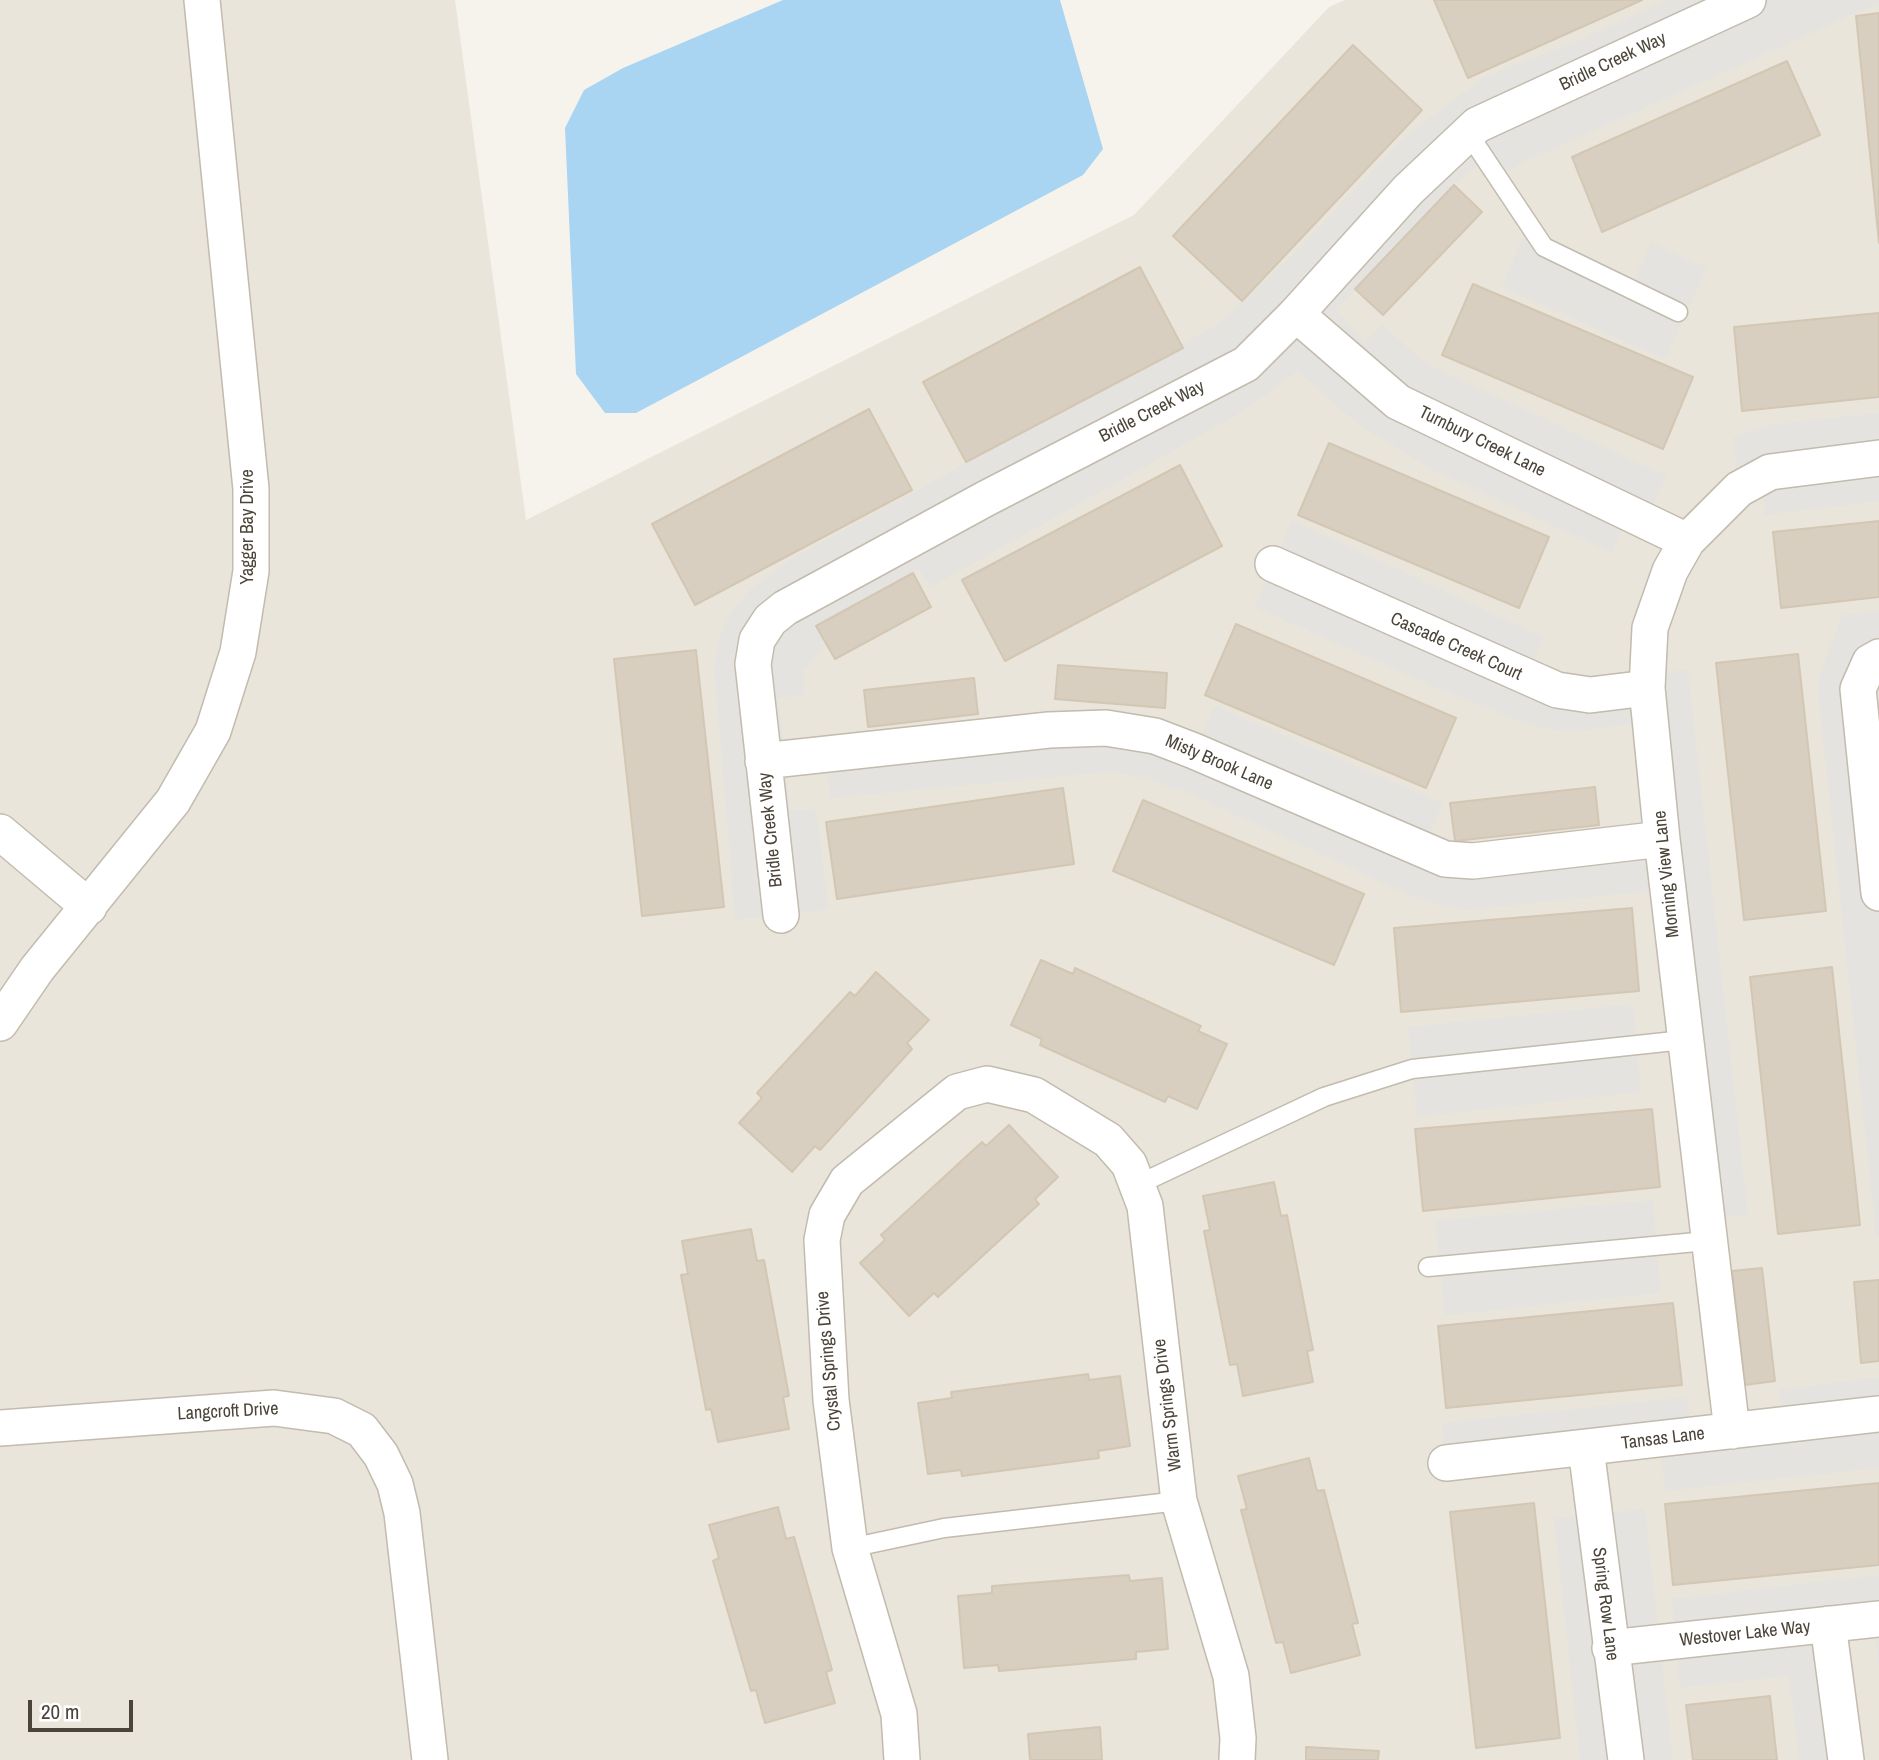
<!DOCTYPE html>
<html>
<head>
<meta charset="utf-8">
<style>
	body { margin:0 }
	#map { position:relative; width:1879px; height:1760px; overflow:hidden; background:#f6f3ec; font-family:"Archivo Narrow",sans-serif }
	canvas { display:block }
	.scale { position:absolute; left:28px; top:1700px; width:105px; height:32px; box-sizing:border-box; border:4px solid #4b4439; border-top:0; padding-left:9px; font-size:21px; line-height:24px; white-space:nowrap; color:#4b4439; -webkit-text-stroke:5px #fff; paint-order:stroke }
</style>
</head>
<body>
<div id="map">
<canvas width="1879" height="1760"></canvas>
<div class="scale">20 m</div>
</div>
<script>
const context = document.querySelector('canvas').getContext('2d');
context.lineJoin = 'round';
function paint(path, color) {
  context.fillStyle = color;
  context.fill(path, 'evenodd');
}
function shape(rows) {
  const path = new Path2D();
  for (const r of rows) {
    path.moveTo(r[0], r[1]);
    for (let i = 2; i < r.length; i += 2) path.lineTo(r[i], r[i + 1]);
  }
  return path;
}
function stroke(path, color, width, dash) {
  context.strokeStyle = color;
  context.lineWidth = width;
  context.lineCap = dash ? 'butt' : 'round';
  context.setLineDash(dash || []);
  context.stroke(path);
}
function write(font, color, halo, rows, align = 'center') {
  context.font = font + ' "Archivo Narrow",sans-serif';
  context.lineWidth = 6;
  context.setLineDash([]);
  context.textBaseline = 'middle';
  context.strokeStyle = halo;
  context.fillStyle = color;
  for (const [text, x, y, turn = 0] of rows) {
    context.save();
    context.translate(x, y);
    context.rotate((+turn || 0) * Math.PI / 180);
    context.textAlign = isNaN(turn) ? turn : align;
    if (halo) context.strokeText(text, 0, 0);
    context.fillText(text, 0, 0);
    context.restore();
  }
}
paint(shape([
	[0,0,455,0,526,520,1134,215,1329,7,1345,0,1879,0,1879,1760,0,1760]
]), '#eae5da');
paint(shape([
	[1667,0,1879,0,1879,3,1522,163,1499,178,1485,158,1454,185,1337,309,1364,342,1383,325,1423,362,1667,476,1645,521,1629,514,1611,553,1433,470,1359,425,1298,371,1235,416,931,587,919,569,816,626,826,644,804,671,804,695,779,698,790,810,816,809,829,910,735,920,714,668,719,639,732,610,753,587,788,561,1217,325,1291,257,1403,138,1486,76,1577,41],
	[1529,223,1545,247,1631,288,1651,242,1707,268,1665,360,1502,287],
	[1879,413,1879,501,1765,515,1762,476,1739,489,1733,438,1767,425],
	[1292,520,1543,637,1526,678,1557,690,1688,669,1748,1215,1705,1218,1668,889,1468,910,1448,907,1409,895,1190,794,1137,776,1109,772,830,798,826,754,1008,734,1194,751,1215,706,1443,803,1422,851,1662,839,1650,722,1569,732,1533,726,1450,694,1255,607],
	[1879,611,1879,657,1870,662,1879,893,1879,1234,1876,1235,1817,683,1842,615],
	[1633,1004,1641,1092,1417,1117,1408,1027],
	[1653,1200,1661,1293,1445,1315,1435,1221],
	[1879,1377,1879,1468,1665,1491,1659,1439,1446,1463,1442,1423,1687,1397,1691,1435,1782,1425,1779,1390],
	[1645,1509,1673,1760,1580,1760,1554,1519],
	[1879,1575,1879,1669,1873,1619,1829,1624,1846,1760,1799,1760,1789,1676,1680,1688,1672,1599]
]), '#e5e3e0');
paint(shape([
	[783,0,1060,0,1103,149,1083,175,636,413,605,413,576,374,565,128,584,90,623,68]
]), '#a9d4f2');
const building = shape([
	[1434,0,1642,0,1468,78,1434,0],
	[1879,13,1879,243,1856,16,1879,13],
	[1353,45,1422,110,1242,301,1173,236,1353,45],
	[1787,61,1820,135,1602,232,1572,157,1787,61],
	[1454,185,1482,212,1383,315,1355,289,1454,185],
	[1140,267,1183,348,966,462,923,382,1140,267],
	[1473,284,1693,377,1663,449,1442,355,1473,284],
	[1879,313,1879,397,1742,411,1734,327,1879,313],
	[869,409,912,490,695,605,652,524,869,409],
	[1329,443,1549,537,1519,608,1298,515,1329,443],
	[1180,465,1222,546,1005,661,962,580,1180,465],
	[1879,521,1879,597,1781,608,1773,532,1879,521],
	[913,573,931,607,835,659,816,626,913,573],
	[1236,624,1456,718,1426,788,1205,695,1236,624],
	[696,650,724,907,642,916,614,659,696,650],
	[1798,654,1826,911,1744,920,1716,663,1798,654],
	[1058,665,1167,673,1165,708,1055,699,1058,665],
	[974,678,978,714,868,727,864,690,974,678],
	[1595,787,1599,825,1455,841,1450,803,1595,787],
	[1063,788,1074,864,837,899,826,822,1063,788],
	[1143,800,1364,894,1334,965,1113,871,1143,800],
	[1632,908,1639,991,1401,1012,1394,928,1632,908],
	[1041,960,1073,974,1075,968,1201,1026,1198,1031,1227,1044,1197,1109,1168,1096,1165,1102,1040,1045,1042,1039,1011,1025,1041,960],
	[1832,967,1860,1225,1778,1234,1750,977,1832,967],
	[876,972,929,1020,907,1043,912,1049,820,1150,815,1146,792,1172,739,1123,762,1098,757,1093,850,992,855,996,876,972],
	[1652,1109,1660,1187,1423,1211,1415,1129,1652,1109],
	[1009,1125,1058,1177,1035,1199,1039,1204,938,1297,934,1293,909,1316,860,1263,885,1240,881,1235,982,1142,986,1146,1009,1125],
	[1274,1182,1281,1216,1287,1215,1313,1350,1307,1351,1313,1382,1243,1396,1237,1364,1230,1365,1204,1231,1210,1230,1203,1196,1274,1182],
	[751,1229,757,1261,764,1260,789,1396,783,1397,789,1429,718,1442,711,1409,706,1410,681,1275,688,1274,682,1241,751,1229],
	[1762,1268,1775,1381,1745,1385,1732,1271,1762,1268],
	[1879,1280,1879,1361,1861,1363,1854,1282,1879,1280],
	[1673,1303,1682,1385,1446,1408,1438,1326,1673,1303],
	[1088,1374,1089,1380,1120,1376,1130,1446,1098,1451,1099,1458,962,1476,961,1470,928,1474,918,1403,952,1398,951,1392,1088,1374],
	[1309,1458,1317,1491,1324,1490,1358,1623,1352,1624,1360,1655,1291,1673,1283,1642,1276,1643,1241,1510,1247,1509,1238,1476,1309,1458],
	[1879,1483,1879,1565,1673,1585,1665,1504,1879,1483],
	[1534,1503,1560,1738,1476,1748,1450,1512,1534,1503],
	[778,1507,786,1539,794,1537,832,1670,826,1672,835,1703,765,1723,756,1690,751,1691,713,1561,719,1558,709,1525,778,1507],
	[1129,1575,1130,1581,1162,1578,1168,1649,1136,1652,1136,1659,999,1671,998,1665,964,1668,958,1596,992,1593,992,1586,1129,1575],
	[1770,1696,1777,1760,1693,1760,1686,1705,1770,1696],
	[1100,1727,1102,1760,1030,1760,1028,1734,1100,1727],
	[1306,1747,1379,1751,1378,1760,1306,1760,1306,1747]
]);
paint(building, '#d8cfc1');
stroke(building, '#d3c7b4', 2);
const lane = shape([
	[1468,133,1544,247,1678,312],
	[1137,1185,1324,1097,1412,1069,1684,1040],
	[1428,1267,1707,1241],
	[850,1548,944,1528,1179,1501]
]);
const street = shape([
	[1296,314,1398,402,1687,541],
	[1273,564,1557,690,1590,695,1647,688],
	[1879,657,1870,662,1858,689,1879,893],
	[763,761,1049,730,1106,728,1155,736,1194,751,1445,859,1473,861,1662,839],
	[0,832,89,907],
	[781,915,753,664,757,640,770,620,785,608,985,499,1246,364,1296,314,1408,190,1477,125,1748,0],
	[0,1023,37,969,173,801,213,731,238,652,251,571,251,489,202,0],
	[0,1428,274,1408,334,1416,362,1430,381,1455,395,1484,402,1513,430,1760],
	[1732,1431,1662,839,1647,688,1650,628,1670,571,1687,541,1739,489,1770,472,1879,458],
	[1586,1448,1626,1760],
	[1446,1463,1879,1414],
	[1828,1624,1846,1760],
	[1610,1648,1879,1619],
	[902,1760,899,1714,850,1548,831,1400,822,1240,827,1215,847,1181,957,1092,987,1084,1034,1095,1108,1140,1129,1164,1145,1206,1179,1501,1231,1676,1238,1738,1237,1760]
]);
stroke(lane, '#c2bbae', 21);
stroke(street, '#c2bbae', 38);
stroke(lane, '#fff', 18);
stroke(street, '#fff', 35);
write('18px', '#4b4439', '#fff', [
	["Bridle Creek Way",1613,62,-25],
	["Bridle Creek Way",1152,412,-27],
	["Turnbury Creek Lane",1482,442,26],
	["Yagger Bay Drive",248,527,-90],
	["Cascade Creek Court",1456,647,24],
	["Misty Brook Lane",1219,763,23],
	["Bridle Creek Way",771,830,-96],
	["Morning View Lane",1667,874,-96],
	["Crystal Springs Drive",829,1361,-95],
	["Warm Springs Drive",1168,1405,-97],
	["Langcroft Drive",228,1412,-3],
	["Tansas Lane",1663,1439,-7],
	["Spring Row Lane",1605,1604,83],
	["Westover Lake Way",1745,1634,-6]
]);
</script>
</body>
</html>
